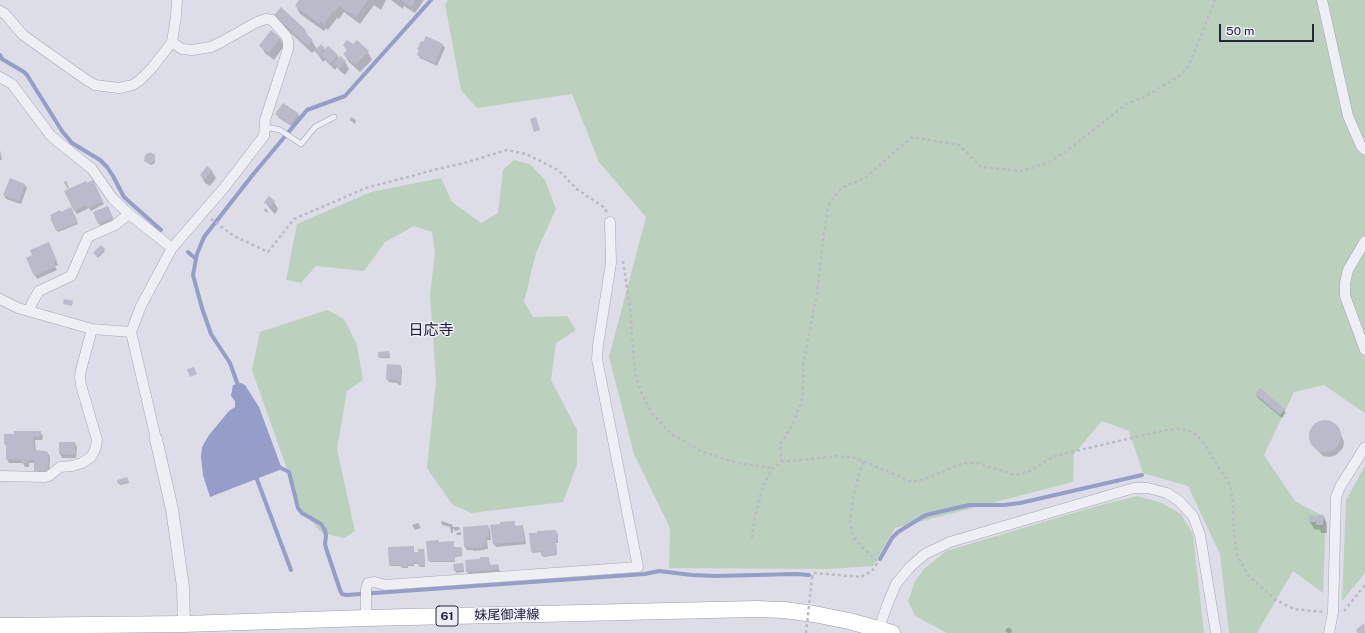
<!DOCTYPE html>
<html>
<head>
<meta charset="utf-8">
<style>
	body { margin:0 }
	#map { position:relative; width:1365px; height:633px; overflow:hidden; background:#dcdde7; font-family:"Public Sans",sans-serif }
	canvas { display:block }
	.scale { position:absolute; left:1219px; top:24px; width:95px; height:18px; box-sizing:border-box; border:2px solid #25263e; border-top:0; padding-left:5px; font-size:12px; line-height:14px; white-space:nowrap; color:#25263e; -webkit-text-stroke:3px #ebecf5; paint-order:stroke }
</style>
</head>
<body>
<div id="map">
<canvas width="1365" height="633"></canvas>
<div class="scale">50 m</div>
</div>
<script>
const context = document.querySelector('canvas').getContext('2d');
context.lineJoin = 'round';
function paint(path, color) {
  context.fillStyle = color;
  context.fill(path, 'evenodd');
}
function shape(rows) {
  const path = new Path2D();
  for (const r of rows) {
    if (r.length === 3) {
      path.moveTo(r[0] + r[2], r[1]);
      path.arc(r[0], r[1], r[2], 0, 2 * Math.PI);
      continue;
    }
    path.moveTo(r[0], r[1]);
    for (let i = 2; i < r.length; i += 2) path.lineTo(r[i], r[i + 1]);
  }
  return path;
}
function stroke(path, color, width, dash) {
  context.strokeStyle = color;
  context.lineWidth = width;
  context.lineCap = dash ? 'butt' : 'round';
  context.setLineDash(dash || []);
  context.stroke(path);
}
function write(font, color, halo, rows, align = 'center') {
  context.font = font + ' "Public Sans","Noto Sans JP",sans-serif';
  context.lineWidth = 3;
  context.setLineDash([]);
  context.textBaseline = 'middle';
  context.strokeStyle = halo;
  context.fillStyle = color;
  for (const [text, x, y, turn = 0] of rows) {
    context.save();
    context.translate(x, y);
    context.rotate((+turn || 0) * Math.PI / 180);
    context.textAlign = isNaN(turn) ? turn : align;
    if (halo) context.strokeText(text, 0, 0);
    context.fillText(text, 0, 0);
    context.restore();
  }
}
paint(shape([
	[448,0,1365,0,1365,413,1324,385,1294,392,1264,455,1295,501,1326,518,1323,593,1293,571,1257,633,1229,633,1220,554,1188,486,1143,473,1129,431,1102,421,1074,454,1073,482,895,528,873,566,829,569,669,568,670,528,634,454,609,357,646,217,599,162,572,94,477,108,461,90,445,4],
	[514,160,530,164,545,180,556,209,536,253,524,302,533,317,567,316,576,330,556,343,551,380,577,430,577,465,563,502,471,513,452,504,427,468,436,381,430,295,435,253,432,232,414,226,385,242,364,271,316,266,301,283,286,280,297,224,371,192,441,178,452,202,481,223,498,213,503,170],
	[327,310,344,319,357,345,363,380,347,391,337,449,355,531,344,538,322,533,301,509,252,370,260,332],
	[1365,466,1365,573,1342,601,1346,500],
	[1138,496,1162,503,1181,514,1193,534,1204,633,947,633,915,616,908,601,915,581,925,568,946,551,1100,505]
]), '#bcd1bd');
paint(shape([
	[241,383,245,385,250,393,259,407,282,469,210,497,203,475,201,457,202,447,209,435,229,411,235,407,235,401,231,396,233,385]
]), '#949ec9');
paint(shape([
	[299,0,386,0,381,10,374,5,360,24,344,12,339,19,337,18,328,30,326,28,324,31,300,14,296,6,299,1],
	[391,0,424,0,415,13,404,6,403,9],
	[275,15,305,31,317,49,324,48,325,51,337,55,339,59,345,61,349,69,345,75,340,71,337,67,335,70,325,60,323,62,315,50,312,53,279,22],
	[280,38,284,46,274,60,265,53,261,46],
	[426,38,443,45,445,48,437,66,420,58,418,55,420,51,418,49,423,43],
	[344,45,368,52,372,60,360,72,349,62,344,54,348,51],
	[283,105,298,114,300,118,293,127,279,118,277,114],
	[351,117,356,120,355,124,350,120],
	[0,150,2,160,0,160],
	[154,156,155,163,151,165,146,162],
	[207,168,212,171,216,178,210,186,205,183,201,175],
	[66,181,69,188,68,189,64,182],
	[92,182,104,204,91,211,89,208,77,214,75,211,87,184],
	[25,185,27,188,21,204,6,199,4,195],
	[265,202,274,202,278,209,275,214,270,209],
	[265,208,268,211,267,213,264,210],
	[70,209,78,224,58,232,51,219],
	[110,211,114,222,101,227,94,213],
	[50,247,58,265,55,266,57,270,37,279,35,275],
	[101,247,105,251,98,258,95,254],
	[389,353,390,358,380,358,379,357],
	[400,366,402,370,401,385,399,385,397,383,389,382,387,379],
	[1260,389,1284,410,1286,413,1282,418,1258,398,1256,394],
	[1325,421,1331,423,1339,429,1344,442,1343,448,1336,455,1330,457,1323,456,1316,449,1313,443,1311,433,1314,427,1318,423],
	[40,432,43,436,42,440,35,440,36,451,48,453,50,457,49,476,35,463,29,463,29,467,25,467,23,463,9,463,7,459,7,448,5,444],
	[60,443,75,443,77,447,76,458,62,458,60,454],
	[118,480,128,480,129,483,120,485],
	[1323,516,1327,524,1327,533,1321,533,1320,530,1314,529,1310,522,1315,517,1317,520],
	[441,521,448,523,449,524,452,524,453,527,459,527,460,530,455,531,453,528,453,533,451,533,450,527,442,525],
	[514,522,516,527,522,526,524,530,526,544,496,547,493,543],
	[418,523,421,528,415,530,412,525],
	[488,526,490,530,491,540,487,540,488,549,484,549,485,550,474,551,473,550,467,550,465,547],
	[461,532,461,535,457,535,456,533],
	[556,533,558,534,558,543,556,543,557,555,543,557,542,552,532,553,532,551],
	[453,542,454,548,461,548,462,549,462,556,455,557,455,562,430,562,429,561,439,543],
	[414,549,414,553,419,553,424,550,425,567,420,567,419,564,414,564,414,566,408,566,408,568,402,568,401,566,390,566,390,565],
	[488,558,491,566,498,565,500,572,469,575,467,571,467,561],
	[463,564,464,572,456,573,454,565],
	[1008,627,1012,630,1011,633,1008,633,1005,631]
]), '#0003');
stroke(shape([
	[0,55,2,59,24,72,27,75,62,131,72,143,100,160,107,167,113,176,124,197,161,230],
	[188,252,196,259],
	[239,388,230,363,211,334,202,308,193,275,197,254,204,237,251,177,307,110,345,96,431,0],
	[279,467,289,472,298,508,302,513,321,524,325,530,326,536,325,544,326,548,340,590,342,594,346,595,645,574,659,571,692,575,716,576,796,574,809,575],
	[255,474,291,570],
	[880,559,892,538,898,532,924,516,930,514,969,505,1004,505,1020,503,1142,475]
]), '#949ec9', 4);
paint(shape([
	[299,0,368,0,356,17,339,6,335,12,333,11,324,24,321,21,320,24,295,6],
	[401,0,415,0,411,7],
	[281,7,306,30,304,32,313,40,308,46,274,15],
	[271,30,280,38,269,53,259,46],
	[426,36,443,44,435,63,417,55,419,49,417,49,421,41,423,42],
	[347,40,353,44,357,40,369,51,355,65,343,54,347,50,343,45],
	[321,44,325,48,318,55,314,51],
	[328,46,338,55,331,63,320,55],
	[340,56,346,61,340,68,334,64],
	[283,103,298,113,291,125,275,114],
	[536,117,540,130,534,132,530,119],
	[150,152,155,155,155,161,149,164,144,161,145,155],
	[207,166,212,170,205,179,200,175],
	[10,178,25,184,19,201,3,195],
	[93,180,103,201,88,208,86,205,74,211,64,191,86,181,87,183],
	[269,196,275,201,270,207,264,202],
	[108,206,113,218,98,224,93,212],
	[71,207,78,222,56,231,50,218,52,218,50,215,60,210,61,212],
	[49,242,57,261,54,262,55,267,34,276,26,258,32,255,30,250],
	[101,245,105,249,97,257,93,253],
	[64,299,73,301,72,306,63,304],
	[389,351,390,357,378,357,378,352],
	[387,364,401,365,400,382,396,382,396,380,386,379],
	[194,367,197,374,190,377,187,369],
	[1260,388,1285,409,1280,415,1255,394],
	[1325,436,16],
	[14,431,41,431,41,437,33,436,33,443,34,443,34,450,46,451,46,452,48,452,48,472,34,472,34,460,28,460,27,463,22,463,22,460,6,459,6,444,4,444,4,434,14,434],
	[59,442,75,442,75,455,59,454],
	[127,477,129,482,118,484,117,480],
	[1309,515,1316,516,1316,522,1309,522],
	[1317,515,1324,515,1323,525,1316,525],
	[515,521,515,526,523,525,524,541,493,544,490,525,500,524,500,522],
	[488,525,489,537,486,537,486,545,483,546,483,547,471,548,471,547,464,547,463,527],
	[556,530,556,532,557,532,558,541,556,542,557,554,541,556,541,551,531,552,529,533,537,533,537,531],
	[439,540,439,542,454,541,454,547,461,547,462,555,455,556,455,561,428,561,426,541],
	[414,546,414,552,418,552,418,549,424,549,425,565,418,566,418,562,414,563,414,565,408,565,408,567,400,567,400,565,389,565,388,547],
	[480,557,489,557,489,565,498,564,499,569,466,572,465,560,480,559],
	[463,563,464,570,454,571,453,564],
	[1364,623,1365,633,1358,633,1356,630]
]), '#b9baca');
const service = shape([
	[265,130,271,128,280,130,301,144,315,127,334,117]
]);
const minor = shape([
	[1322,0,1348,116,1361,146,1365,150],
	[0,11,5,14,23,35,85,79,95,85,119,88,133,85,140,80,152,68,172,42,176,16,177,0],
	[0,77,12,84,51,136,92,169,113,199,129,214,172,248],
	[1365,241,1348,270,1345,283,1345,296,1365,350],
	[0,299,18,308,92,329,131,332],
	[29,310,33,301,39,291,71,276,88,237,115,225,129,214],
	[156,439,131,332,141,306,172,248,224,188,264,136,265,120,288,49,288,41,286,36,272,20,266,19,257,22,223,41,211,47,192,50,182,49,172,42],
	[0,476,45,477,49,476,60,467,72,466,82,463,91,457,94,452,96,446,97,440,81,385,80,377,81,370,92,329],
	[366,618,366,589,368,583,375,582,385,585,638,567,597,359,598,345,611,263,610,222],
	[879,628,888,603,896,584,910,567,925,554,950,542,1134,488,1148,488,1167,493,1179,501,1193,516,1200,535,1216,633],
	[1329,633,1333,612,1336,497,1340,487,1365,447]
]);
const tertiary = shape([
	[156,439,172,509,183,587,184,624]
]);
const primary = shape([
	[0,626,184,624,366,618,755,609,784,610,814,614,849,621,892,633]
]);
stroke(service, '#a5a6b4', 6);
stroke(minor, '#a5a6b4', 11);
stroke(tertiary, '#a5a6b4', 13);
stroke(primary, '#9a9db3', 17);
stroke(shape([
	[211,219,234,236,268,252,294,219,366,188,438,169,464,163,507,150,526,154,558,170,578,190,605,208,607,213],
	[623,261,630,308,635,374,642,394,652,413,671,434,703,452,737,463,773,468],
	[782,462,780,450,781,443,792,426,803,397,803,365,817,293,824,232,829,204,841,188,865,178,912,137,959,145,981,167,1023,171,1049,162,1068,150,1125,105,1146,96,1181,75,1189,65,1215,0],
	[752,538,754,522,763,485,773,468,782,462,837,456,856,458,912,482,922,480,964,463,977,463,1015,475,1030,471,1054,456,1166,430,1181,429,1193,432,1203,442,1230,485,1233,504,1234,534,1237,555,1248,575,1276,600,1294,609,1323,612],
	[812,578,813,573,861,577,872,571,878,562,856,541,852,532,850,520,855,488,863,461],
	[1344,611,1365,585]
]), '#babbc5', 2.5, [3, 3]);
stroke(service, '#eeeff5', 5);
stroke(minor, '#eeeff5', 10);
stroke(tertiary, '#eeeff5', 12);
stroke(primary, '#fff', 16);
stroke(shape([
	[806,633,812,578]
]), '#babbc5', 2.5, [3, 3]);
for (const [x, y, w] of [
	[447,616,22]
]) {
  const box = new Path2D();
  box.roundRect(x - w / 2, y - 10, w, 20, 3);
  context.fillStyle = '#ebecf5';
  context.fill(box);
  stroke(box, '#25263e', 1);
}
write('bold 12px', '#25263e', null, [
	["61",447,616]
]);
write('13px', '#25263e', '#ebecf5', [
	["妹尾御津線",507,615,-1]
]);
write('15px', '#17182e', '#ebecf5', [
	["日応寺",431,330]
]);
</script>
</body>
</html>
